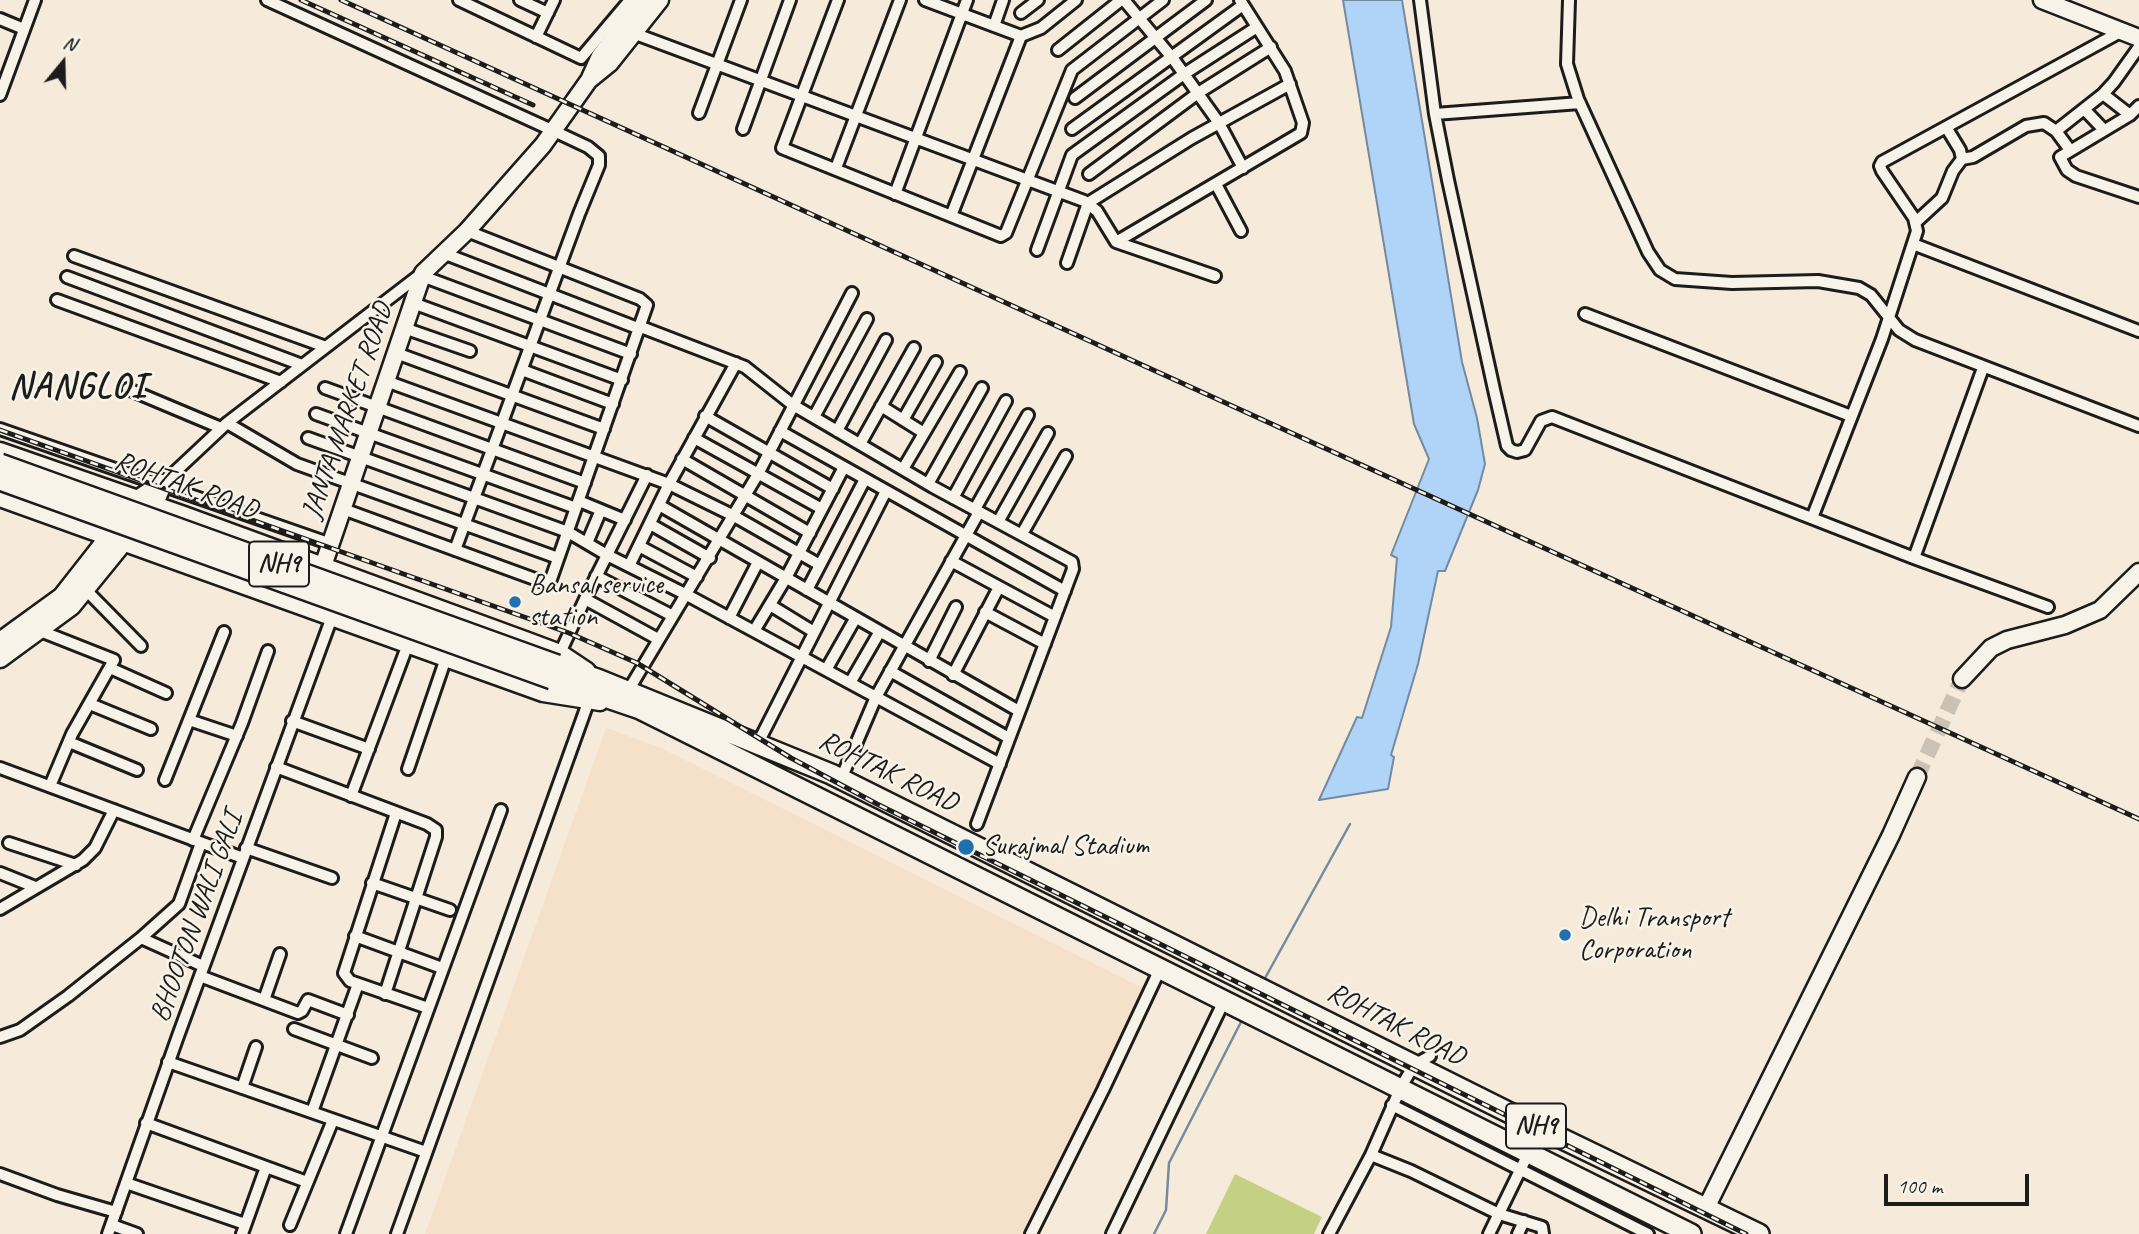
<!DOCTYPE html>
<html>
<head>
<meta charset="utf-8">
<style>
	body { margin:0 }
	#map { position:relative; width:2139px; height:1234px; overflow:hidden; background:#f6ebda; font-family:Caveat,sans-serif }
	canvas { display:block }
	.north { position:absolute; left:28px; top:28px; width:70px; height:70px; -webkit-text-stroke:5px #f7f3e8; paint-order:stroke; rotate:19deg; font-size:19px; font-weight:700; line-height:28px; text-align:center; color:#1c1c1c }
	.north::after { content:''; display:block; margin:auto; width:24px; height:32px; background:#1c1c1c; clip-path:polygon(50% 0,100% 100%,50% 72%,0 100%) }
	.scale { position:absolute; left:1884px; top:1174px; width:145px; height:32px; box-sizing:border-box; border:4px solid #1c1c1c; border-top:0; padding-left:9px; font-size:21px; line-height:24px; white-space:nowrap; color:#1c1c1c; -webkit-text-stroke:5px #f7f3e8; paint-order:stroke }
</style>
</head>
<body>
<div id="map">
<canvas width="2139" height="1234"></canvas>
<div class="north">N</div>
<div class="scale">100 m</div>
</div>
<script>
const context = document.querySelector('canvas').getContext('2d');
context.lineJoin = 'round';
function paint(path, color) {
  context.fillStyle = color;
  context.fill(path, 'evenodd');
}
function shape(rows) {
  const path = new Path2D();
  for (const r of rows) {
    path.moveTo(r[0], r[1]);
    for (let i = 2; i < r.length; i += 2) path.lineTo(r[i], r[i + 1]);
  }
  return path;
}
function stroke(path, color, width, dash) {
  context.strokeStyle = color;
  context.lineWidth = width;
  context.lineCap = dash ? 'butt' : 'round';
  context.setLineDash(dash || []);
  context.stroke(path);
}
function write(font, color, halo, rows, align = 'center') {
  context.font = font + ' Caveat,sans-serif';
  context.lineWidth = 5;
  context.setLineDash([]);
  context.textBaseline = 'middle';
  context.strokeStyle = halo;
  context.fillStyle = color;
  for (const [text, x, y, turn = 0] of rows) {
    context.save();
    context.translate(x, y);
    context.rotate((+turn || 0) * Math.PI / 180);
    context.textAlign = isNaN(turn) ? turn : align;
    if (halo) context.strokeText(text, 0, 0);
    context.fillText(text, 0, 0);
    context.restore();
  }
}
paint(shape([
	[606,728,659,747,1145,989,1028,1234,425,1234]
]), '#f5e1c9');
paint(shape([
	[1235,1174,1322,1217,1314,1234,1206,1234]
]), '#c4d084');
const water = shape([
	[1343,0,1402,0,1462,362,1477,418,1485,464,1478,490,1445,571,1438,571,1418,664,1391,755,1394,757,1388,789,1319,800,1357,717,1362,718,1391,627,1397,558,1391,555,1429,459,1414,424,1343,0]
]);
paint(water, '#afd4f8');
stroke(water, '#748aa0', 2);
stroke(shape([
	[1264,980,1350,824],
	[1154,1234,1166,1210,1169,1163,1242,1020]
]), '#748aa0', 2.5);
stroke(shape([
	[1917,777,1962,679]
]), '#cac2b4', 16, [16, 8]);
const street = shape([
	[267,0,554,131,588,147,599,156,599,165,579,214,455,550],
	[459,0,581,58,630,0],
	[520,0,548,13],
	[838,0,782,148,1001,236,1006,233,1072,70,1163,0],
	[925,0,1021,36,951,216],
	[1124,0,1174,60,1219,123,1243,168],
	[1420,0,1435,114,1448,180,1495,394,1507,446,1511,450,1517,452,1525,450,1541,421,1552,417,1914,558,2048,607],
	[1569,0,1567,64,1578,99,1648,252,1660,270,1675,279,1732,283,1818,281,1859,288,1871,295,1899,330,1915,340,2139,426],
	[1021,13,1038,0],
	[0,19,24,29],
	[994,26,1003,0],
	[633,33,1084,201,1097,211,1116,242,1215,276],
	[1021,36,1041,28,1076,0],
	[536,37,554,0],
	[1058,50,1121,0],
	[0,95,35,0],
	[1075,98,1206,0],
	[2139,106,2130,115,2060,157,2067,170,2076,176,2139,197],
	[2084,109,2104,130],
	[699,113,741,0],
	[1435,114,1580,103],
	[2130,115,2103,94,2114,82,2139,47],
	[743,129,790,0],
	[1072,129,1243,5],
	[2056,131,2103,94],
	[1962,159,1973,157,2026,126,2044,123,2056,131,2070,150],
	[836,168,900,0],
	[1089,174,1198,93,1271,47],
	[1216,184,1241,231],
	[895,194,967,0],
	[1916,222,1942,198,1953,171,1962,159,1960,150,1946,127],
	[1116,242,1301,133,1303,123,1285,71,1240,0],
	[1913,244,2139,331],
	[1037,250,1072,155,1184,74,1257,27],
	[443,253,640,329],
	[74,256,326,347],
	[1067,263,1088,203,1192,138,1290,84],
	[422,276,631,354],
	[67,277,302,365],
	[57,300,281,382],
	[413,303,622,380],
	[1585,314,1851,416],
	[641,327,745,367,793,405,933,487,1072,562,1073,569,977,824],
	[404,328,470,351],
	[396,353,604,429],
	[522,370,613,404],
	[386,381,669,484,734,516,820,565],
	[325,388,585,483],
	[128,389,221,428],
	[881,406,924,433],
	[316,414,576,508],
	[705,416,833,489],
	[814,417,867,319],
	[903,420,936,362],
	[227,423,297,464,558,558],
	[0,429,331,544],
	[780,431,1065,591],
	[837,431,886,340],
	[308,438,568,532,607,555,687,595,1000,764],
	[694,438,822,509],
	[860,444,914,348],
	[682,459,810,533],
	[903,469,960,372],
	[162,484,227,423,421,274],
	[928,484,982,388],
	[953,498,1006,401],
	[579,501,625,520],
	[659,505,1019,711],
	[343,509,543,582,549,582,551,579,647,305,640,299,467,231],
	[975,509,1028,415],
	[1812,518,1882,339,1917,231,1914,218,1882,171,1880,166,1882,162,2122,31],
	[998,522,1048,433],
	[650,524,710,558],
	[1022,534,1066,456],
	[587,543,601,510],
	[639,546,697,577],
	[1914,558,1983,368],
	[951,561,1055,617],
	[629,566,669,484,736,363],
	[596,576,673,616],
	[85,589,141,646],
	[807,590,865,479],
	[585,599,658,639],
	[770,605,814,632],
	[985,612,1045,644],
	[729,618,758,562],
	[38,630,114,660,72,734,50,786],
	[754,631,786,578,844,467],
	[224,632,189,720,237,736],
	[560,653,585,599,647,475],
	[929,661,956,607],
	[110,668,166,693],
	[826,670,855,619],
	[890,671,1009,738],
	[953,675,999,587],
	[850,683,879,633],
	[628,691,758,474,852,293],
	[90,704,151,729],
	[292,721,369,749],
	[69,742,137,770],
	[758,743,886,491],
	[276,767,427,824,436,830,436,837,385,994],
	[0,768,243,858],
	[408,769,446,658],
	[841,779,876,697,979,512],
	[165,780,189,720],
	[351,796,408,644],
	[396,813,344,973,350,981,428,1008],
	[193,840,242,723,268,651],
	[9,843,76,865],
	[246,848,332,878],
	[0,873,35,887],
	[372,883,450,910],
	[0,909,83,860,95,848,114,810],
	[355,936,442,968],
	[141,938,203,966],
	[200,976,298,1013,302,1011,308,1000,348,1015],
	[264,1000,280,954],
	[294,1029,372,1058],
	[0,1037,20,1030,68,996,141,938,179,904,201,843],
	[168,1062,426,1152],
	[242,1088,256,1047],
	[1392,1105,1648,1234],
	[312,1112,358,984],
	[146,1123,307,1182],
	[1371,1155,1411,1171,1499,1214,1542,1227,1543,1234],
	[0,1174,57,1195,116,1212],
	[126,1183,245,1224],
	[112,1225,137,1234],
	[290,1225,333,1120],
	[108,1234,178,1036,332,617],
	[242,1234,266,1167],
	[346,1234,501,810],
	[397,1234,589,700],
	[1031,1234,1103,1090,1160,969],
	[1112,1234,1224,1001],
	[1329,1234,1371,1155,1401,1087,1414,1065,1430,1056],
	[1489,1234,1528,1154],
	[1518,1234,1524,1221]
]);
const secondary = shape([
	[2042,0,2139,38],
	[590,78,600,56,643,0],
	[0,451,184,515,528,641,560,653,587,671],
	[0,498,543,693,600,702],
	[323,566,423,273,467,231,543,145,589,80,610,63,660,0],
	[1962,679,1991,648,2007,640,2065,625,2100,610,2139,572],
	[1706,1208,1891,835,1917,777]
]);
const primary = shape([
	[0,642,62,597,139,499,162,484],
	[0,658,71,606,154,504,162,484]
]);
const highway = shape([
	[557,665,600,680,831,774,1540,1128,1759,1234],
	[552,679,640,709,1691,1234]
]);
stroke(street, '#1c1c1c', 16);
stroke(secondary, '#1c1c1c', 21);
stroke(primary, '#1c1c1c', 23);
stroke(highway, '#1c1c1c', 24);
stroke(street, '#f7f3e8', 10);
stroke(secondary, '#f7f3e8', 16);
stroke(primary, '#f7f3e8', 18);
stroke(highway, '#f7f3e8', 19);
const rail = shape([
	[301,0,533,105],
	[341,0,2139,819],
	[0,430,569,633,637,663,791,758,877,804,1746,1234]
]);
stroke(rail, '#1c1c1c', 5);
stroke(rail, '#f7f3e8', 2.5, [8]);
const highwayBridge = shape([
	[0,464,557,665],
	[0,480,552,679]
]);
stroke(highwayBridge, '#1c1c1c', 24, []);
stroke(highwayBridge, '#f7f3e8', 19);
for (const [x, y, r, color] of [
	[515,602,7,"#1f6fb2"],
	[966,847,9,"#1f6fb2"],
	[1565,935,7,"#1f6fb2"]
]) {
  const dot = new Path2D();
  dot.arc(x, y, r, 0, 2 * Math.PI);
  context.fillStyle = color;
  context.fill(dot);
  stroke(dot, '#f7f3e8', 2.5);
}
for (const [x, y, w] of [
	[279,564,60],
	[1536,1126,60]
]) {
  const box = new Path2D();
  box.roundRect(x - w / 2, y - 22.5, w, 45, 5);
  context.fillStyle = '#f7f3e8';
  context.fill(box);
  stroke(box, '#1c1c1c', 2);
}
write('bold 26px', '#1c1c1c', null, [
	["NH9",279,564],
	["NH9",1536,1126]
]);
write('28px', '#1c1c1c', '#f7f3e8', [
	["JANTA MARKET ROAD",348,411,-71],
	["ROHTAK ROAD",186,486,20],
	["ROHTAK ROAD",888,772,26],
	["BHOOTON WALI GALI",197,917,-70],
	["ROHTAK ROAD",1396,1025,27]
]);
write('28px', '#1c1c1c', '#f7f3e8', [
	["Bansal service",529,586],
	["station",529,618],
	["Surajmal Stadium",982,847],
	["Delhi Transport",1579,919],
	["Corporation",1579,951]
], 'left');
context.letterSpacing = '2px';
write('bold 35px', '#1c1c1c', '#f7f3e8', [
	["NANGLOI",78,388]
]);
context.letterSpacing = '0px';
</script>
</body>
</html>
